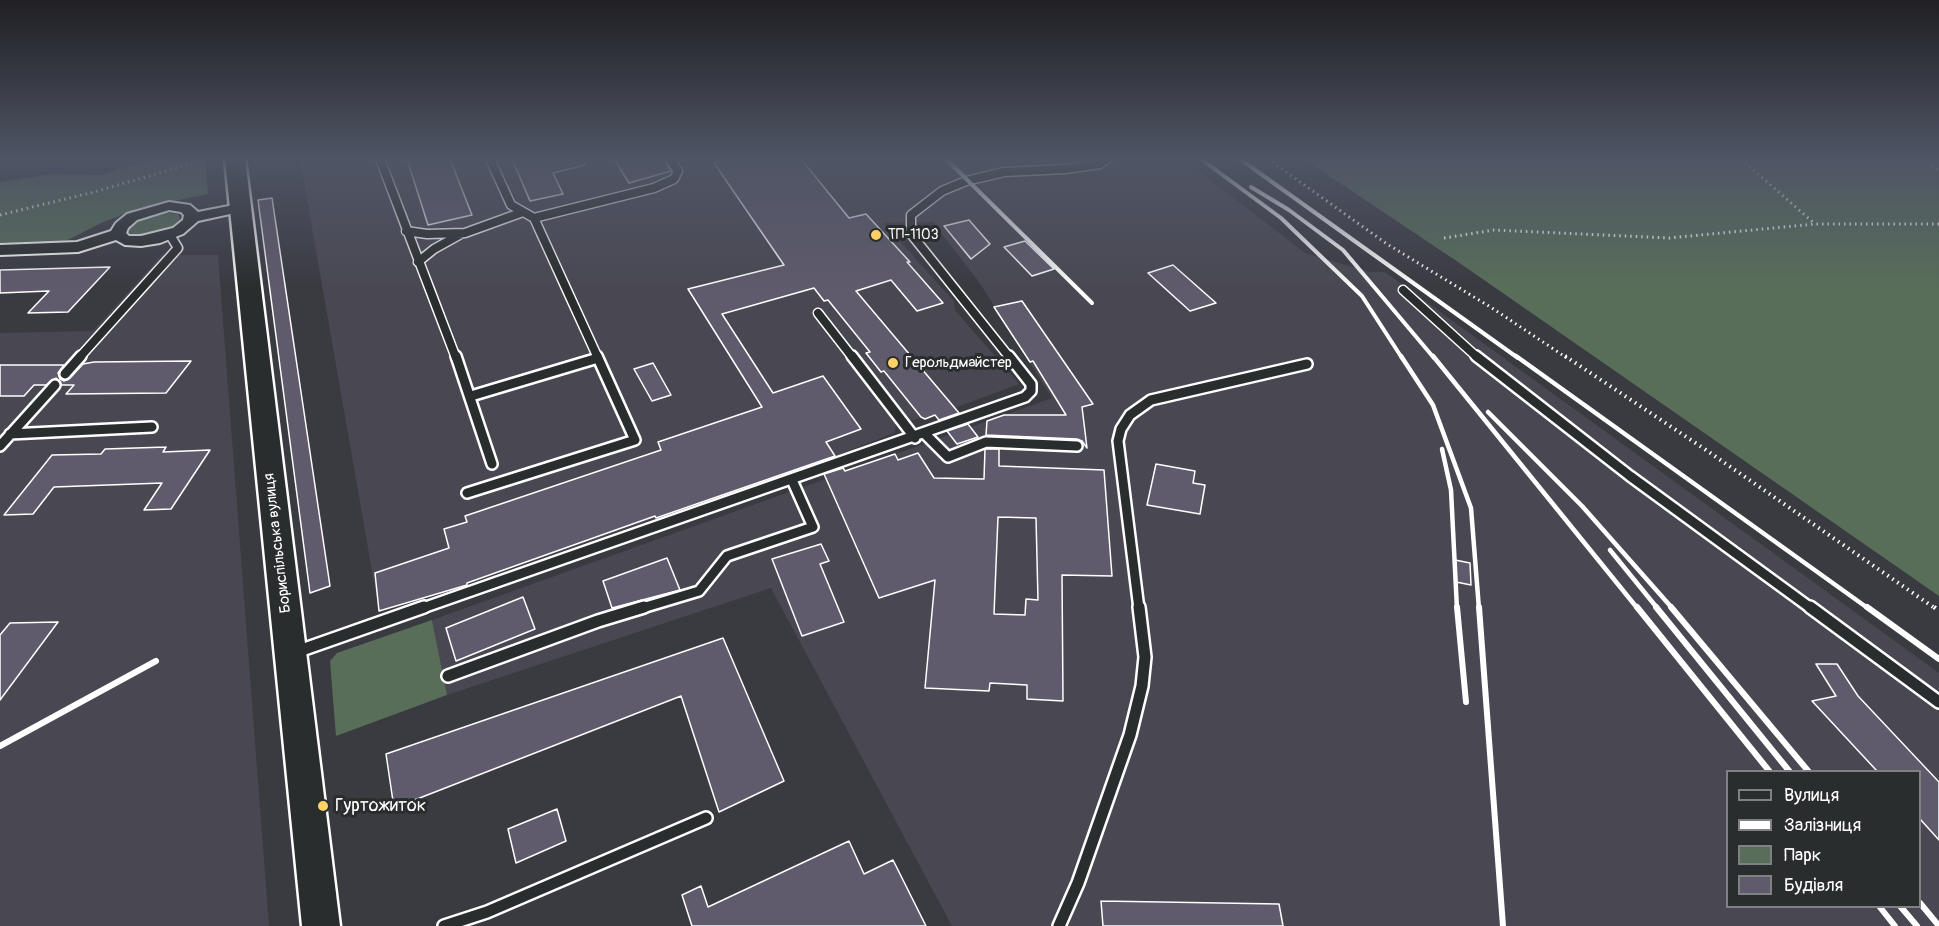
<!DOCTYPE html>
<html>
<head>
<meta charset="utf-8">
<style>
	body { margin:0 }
	#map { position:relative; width:1939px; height:926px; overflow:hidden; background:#3a3a41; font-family:Pangolin,sans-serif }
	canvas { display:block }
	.legend { position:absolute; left:1726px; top:770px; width:195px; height:138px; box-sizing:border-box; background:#2a2d2e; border:2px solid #7f8182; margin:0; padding:8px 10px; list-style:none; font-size:18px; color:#fff }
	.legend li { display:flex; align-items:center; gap:12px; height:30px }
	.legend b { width:30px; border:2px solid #7f8182 }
</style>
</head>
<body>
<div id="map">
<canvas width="1939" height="926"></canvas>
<ul class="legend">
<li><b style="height:8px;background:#2a2d2e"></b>Вулиця</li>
<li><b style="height:8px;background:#fff"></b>Залізниця</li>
<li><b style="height:16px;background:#586e59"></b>Парк</li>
<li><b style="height:16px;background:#5f5a6c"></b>Будівля</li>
</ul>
</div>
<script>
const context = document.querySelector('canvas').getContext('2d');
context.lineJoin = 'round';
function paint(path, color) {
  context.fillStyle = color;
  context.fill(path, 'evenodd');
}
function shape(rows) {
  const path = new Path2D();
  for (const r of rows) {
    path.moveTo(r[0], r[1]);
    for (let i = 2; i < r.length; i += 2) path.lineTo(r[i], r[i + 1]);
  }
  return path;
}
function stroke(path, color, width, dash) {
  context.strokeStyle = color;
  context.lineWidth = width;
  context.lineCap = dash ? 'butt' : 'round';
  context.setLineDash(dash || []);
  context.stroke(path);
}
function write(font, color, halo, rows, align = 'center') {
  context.font = font + ' Pangolin,sans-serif';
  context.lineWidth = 6;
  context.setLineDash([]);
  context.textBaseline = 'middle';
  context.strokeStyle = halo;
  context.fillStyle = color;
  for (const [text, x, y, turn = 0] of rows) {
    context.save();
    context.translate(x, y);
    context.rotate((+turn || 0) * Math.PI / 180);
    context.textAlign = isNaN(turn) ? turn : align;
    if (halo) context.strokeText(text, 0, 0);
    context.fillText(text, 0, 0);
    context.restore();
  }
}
paint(shape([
	[300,159,1183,159,1305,253,1370,272,1385,272,1939,673,1939,926,952,926,771,588,447,695,432,620,1052,398,981,285,933,222,883,223,954,301,955,310,1019,384,925,419,923,417,896,425,894,433,835,456,481,579,453,562,379,611],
	[1728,772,1920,772,1920,906,1728,906],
	[162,255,218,255,269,926,0,926,0,333,93,331]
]), '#494852');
paint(shape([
	[154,159,205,159,208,194,140,208,101,223,62,243,0,245,0,182,52,174,100,175],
	[1304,159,1939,159,1939,596,1461,264],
	[161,212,178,214,181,220,172,228,140,237,130,233,128,230,133,223],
	[432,620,447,695,336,736,330,661,337,653]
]), '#586e59');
const building = shape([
	[407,159,450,159,472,215,428,225,407,159],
	[512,159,585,159,585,165,553,173,563,194,530,201,512,159],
	[614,159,663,159,671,171,629,183,614,159],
	[728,159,801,159,849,218,866,214,910,262,907,262,943,303,917,311,891,280,856,291,959,413,939,420,935,415,925,419,921,417,884,371,881,372,866,353,870,352,828,300,824,301,814,288,722,314,773,393,823,376,861,429,826,442,835,456,656,518,655,516,467,583,467,585,379,611,375,573,449,548,444,529,467,522,465,516,661,450,658,442,762,407,688,289,784,265,714,163,728,159],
	[272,198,330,586,310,593,258,200,272,198],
	[969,220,990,244,971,259,944,226,969,220],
	[1025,241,1054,269,1032,276,1004,247,1025,241],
	[1173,265,1216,303,1190,311,1148,273,1173,265],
	[110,267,68,312,28,313,49,291,0,293,0,270,110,267],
	[1022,301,1093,404,1082,407,1087,448,1082,441,1077,439,986,435,987,421,1004,415,1066,415,1033,361,1030,362,994,307,1022,301],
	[191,361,166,393,66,394,74,385,62,385,56,378,46,385,34,385,24,396,0,396,0,365,64,365,58,373,60,379,64,381,70,378,83,364,94,362,191,361],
	[653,363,671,395,652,401,634,369,653,363],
	[968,424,978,437,957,444,947,431,968,424],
	[166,447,163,452,210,450,171,509,144,510,162,483,54,487,33,514,4,515,52,455,101,454,105,449,166,447],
	[985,449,999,449,999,466,1104,470,1112,576,1062,575,1063,701,1027,699,1027,685,990,683,989,691,925,688,935,580,879,598,824,474,843,468,845,471,895,454,898,460,918,453,934,478,984,479,985,449],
	[998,517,1036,518,1038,600,1026,599,1025,615,994,614,998,517],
	[1156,464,1195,471,1193,483,1205,485,1200,514,1147,505,1156,464],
	[821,544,829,561,820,564,844,622,802,636,772,559,821,544],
	[667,558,680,590,612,608,603,581,667,558],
	[1455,560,1470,563,1471,585,1456,582,1455,560],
	[523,597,535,629,456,661,446,628,523,597],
	[58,622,0,700,0,635,10,623,58,622],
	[723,638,784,781,719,812,681,696,394,808,386,754,723,638],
	[1816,664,1837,664,1858,696,1939,782,1939,840,1920,819,1920,771,1877,771,1812,701,1836,696,1816,664],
	[557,809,566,841,516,863,508,829,557,809],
	[849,841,864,874,893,860,926,926,692,926,682,895,701,886,708,907,849,841],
	[1101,901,1279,904,1283,926,1103,926,1101,901]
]);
paint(building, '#5f5a6c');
stroke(building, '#fff', 1.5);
const laneFar2 = shape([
	[380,159,456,358],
	[490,159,511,205,534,218,598,358],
	[534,218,654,188,674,179,678,171,670,159],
	[406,231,427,234,465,233,523,212],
	[418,262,434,249,461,234],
	[1403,290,1478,358],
	[818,313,853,358],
	[79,358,178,248,170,235],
	[1010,358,911,234,911,215,942,191,966,181,1004,172,1065,169,1100,164,1107,159]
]);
const laneFar1 = shape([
	[456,356,492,464],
	[852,356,915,438],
	[1476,356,1630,476,1812,609],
	[65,374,81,356],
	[471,396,598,358],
	[10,434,152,427],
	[925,434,948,457,986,442,1077,446],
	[0,446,55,385],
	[467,493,635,440,597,356],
	[420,609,1025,397,1031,391,1031,384,1009,356],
	[639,609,699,591,727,556,813,527,792,480],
	[1139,609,1118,441,1121,429,1130,415,1151,400,1307,364]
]);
const lane = shape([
	[1810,607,1939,702],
	[296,652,424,607],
	[448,676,598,621,644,607],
	[444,926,487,912,706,818],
	[1059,926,1078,883,1130,735,1142,686,1145,657,1139,607]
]);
const street = shape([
	[169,202,190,205,198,212,239,204,246,208,244,211,198,221,183,234,160,243,141,246,125,245,116,240,78,252,0,255,0,245,77,242,111,231,116,223,127,214,169,202],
	[169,210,181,212,184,215,183,220,173,228,141,236,129,236,126,233,128,228,137,220,169,210]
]);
const secondary = shape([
	[225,159,245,159,340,926,302,926,225,159]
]);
stroke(laneFar2, '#fff', 11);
stroke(laneFar1, '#fff', 14);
stroke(lane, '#fff', 16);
stroke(street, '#fff', 4);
stroke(secondary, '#fff', 5);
stroke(shape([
	[1268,159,1387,244,1492,308,1567,358],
	[1741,159,1815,224],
	[1923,159,1939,171],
	[0,215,94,192,207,159],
	[1444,238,1494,230,1669,238,1815,224,1939,224]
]), '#fff', 3, [1.5, 4]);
stroke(shape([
	[1565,356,1706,450,1936,609]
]), '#fff', 4, [1.5, 4.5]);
stroke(shape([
	[1934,607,1939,611]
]), '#fff', 4.5, [2, 6]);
stroke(laneFar2, '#2a2d2e', 8);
stroke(laneFar1, '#2a2d2e', 9);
stroke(lane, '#2a2d2e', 11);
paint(street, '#2a2d2e');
paint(secondary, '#2a2d2e');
stroke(shape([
	[946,159,1092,303],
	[1201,159,1281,218,1362,296,1402,358],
	[1240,159,1518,358],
	[1251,187,1289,210,1343,250,1434,358]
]), '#fff', 4);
stroke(shape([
	[1401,356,1433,405,1471,508,1479,609],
	[1433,356,1638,609],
	[1516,356,1869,609],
	[1488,412,1582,506,1673,609],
	[1442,449,1451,490,1457,609],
	[1610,550,1658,609]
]), '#fff', 4.5);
stroke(shape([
	[1457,607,1466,702],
	[1479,607,1503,926],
	[1637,607,1770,772],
	[1656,607,1790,772],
	[1671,607,1809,772],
	[1867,607,1939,659],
	[0,746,156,661],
	[1920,903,1939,926],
	[1879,906,1895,926],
	[1900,906,1917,926]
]), '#fff', 6);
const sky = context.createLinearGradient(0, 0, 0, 289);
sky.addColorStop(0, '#202024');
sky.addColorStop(0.55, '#4f5565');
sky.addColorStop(1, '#4f556500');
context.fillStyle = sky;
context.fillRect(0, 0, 1939, 289);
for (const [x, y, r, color] of [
	[876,235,6,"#ffd166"],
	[893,363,6,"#ffd166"],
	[323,806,6,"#ffd166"]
]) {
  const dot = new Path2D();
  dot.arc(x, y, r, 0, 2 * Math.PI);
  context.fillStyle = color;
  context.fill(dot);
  stroke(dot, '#2a2d2e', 2);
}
write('14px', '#fff', '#2a2d2e', [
	["ТП-1103",888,235]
], 'left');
write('15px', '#fff', '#2a2d2e', [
	["Герольдмайстер",905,363]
], 'left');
write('15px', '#fff', '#2a2d2e', [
	["Бориспільська вулиця",278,543,-97]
]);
write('18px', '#fff', '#2a2d2e', [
	["Гуртожиток",335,806]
], 'left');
</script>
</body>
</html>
